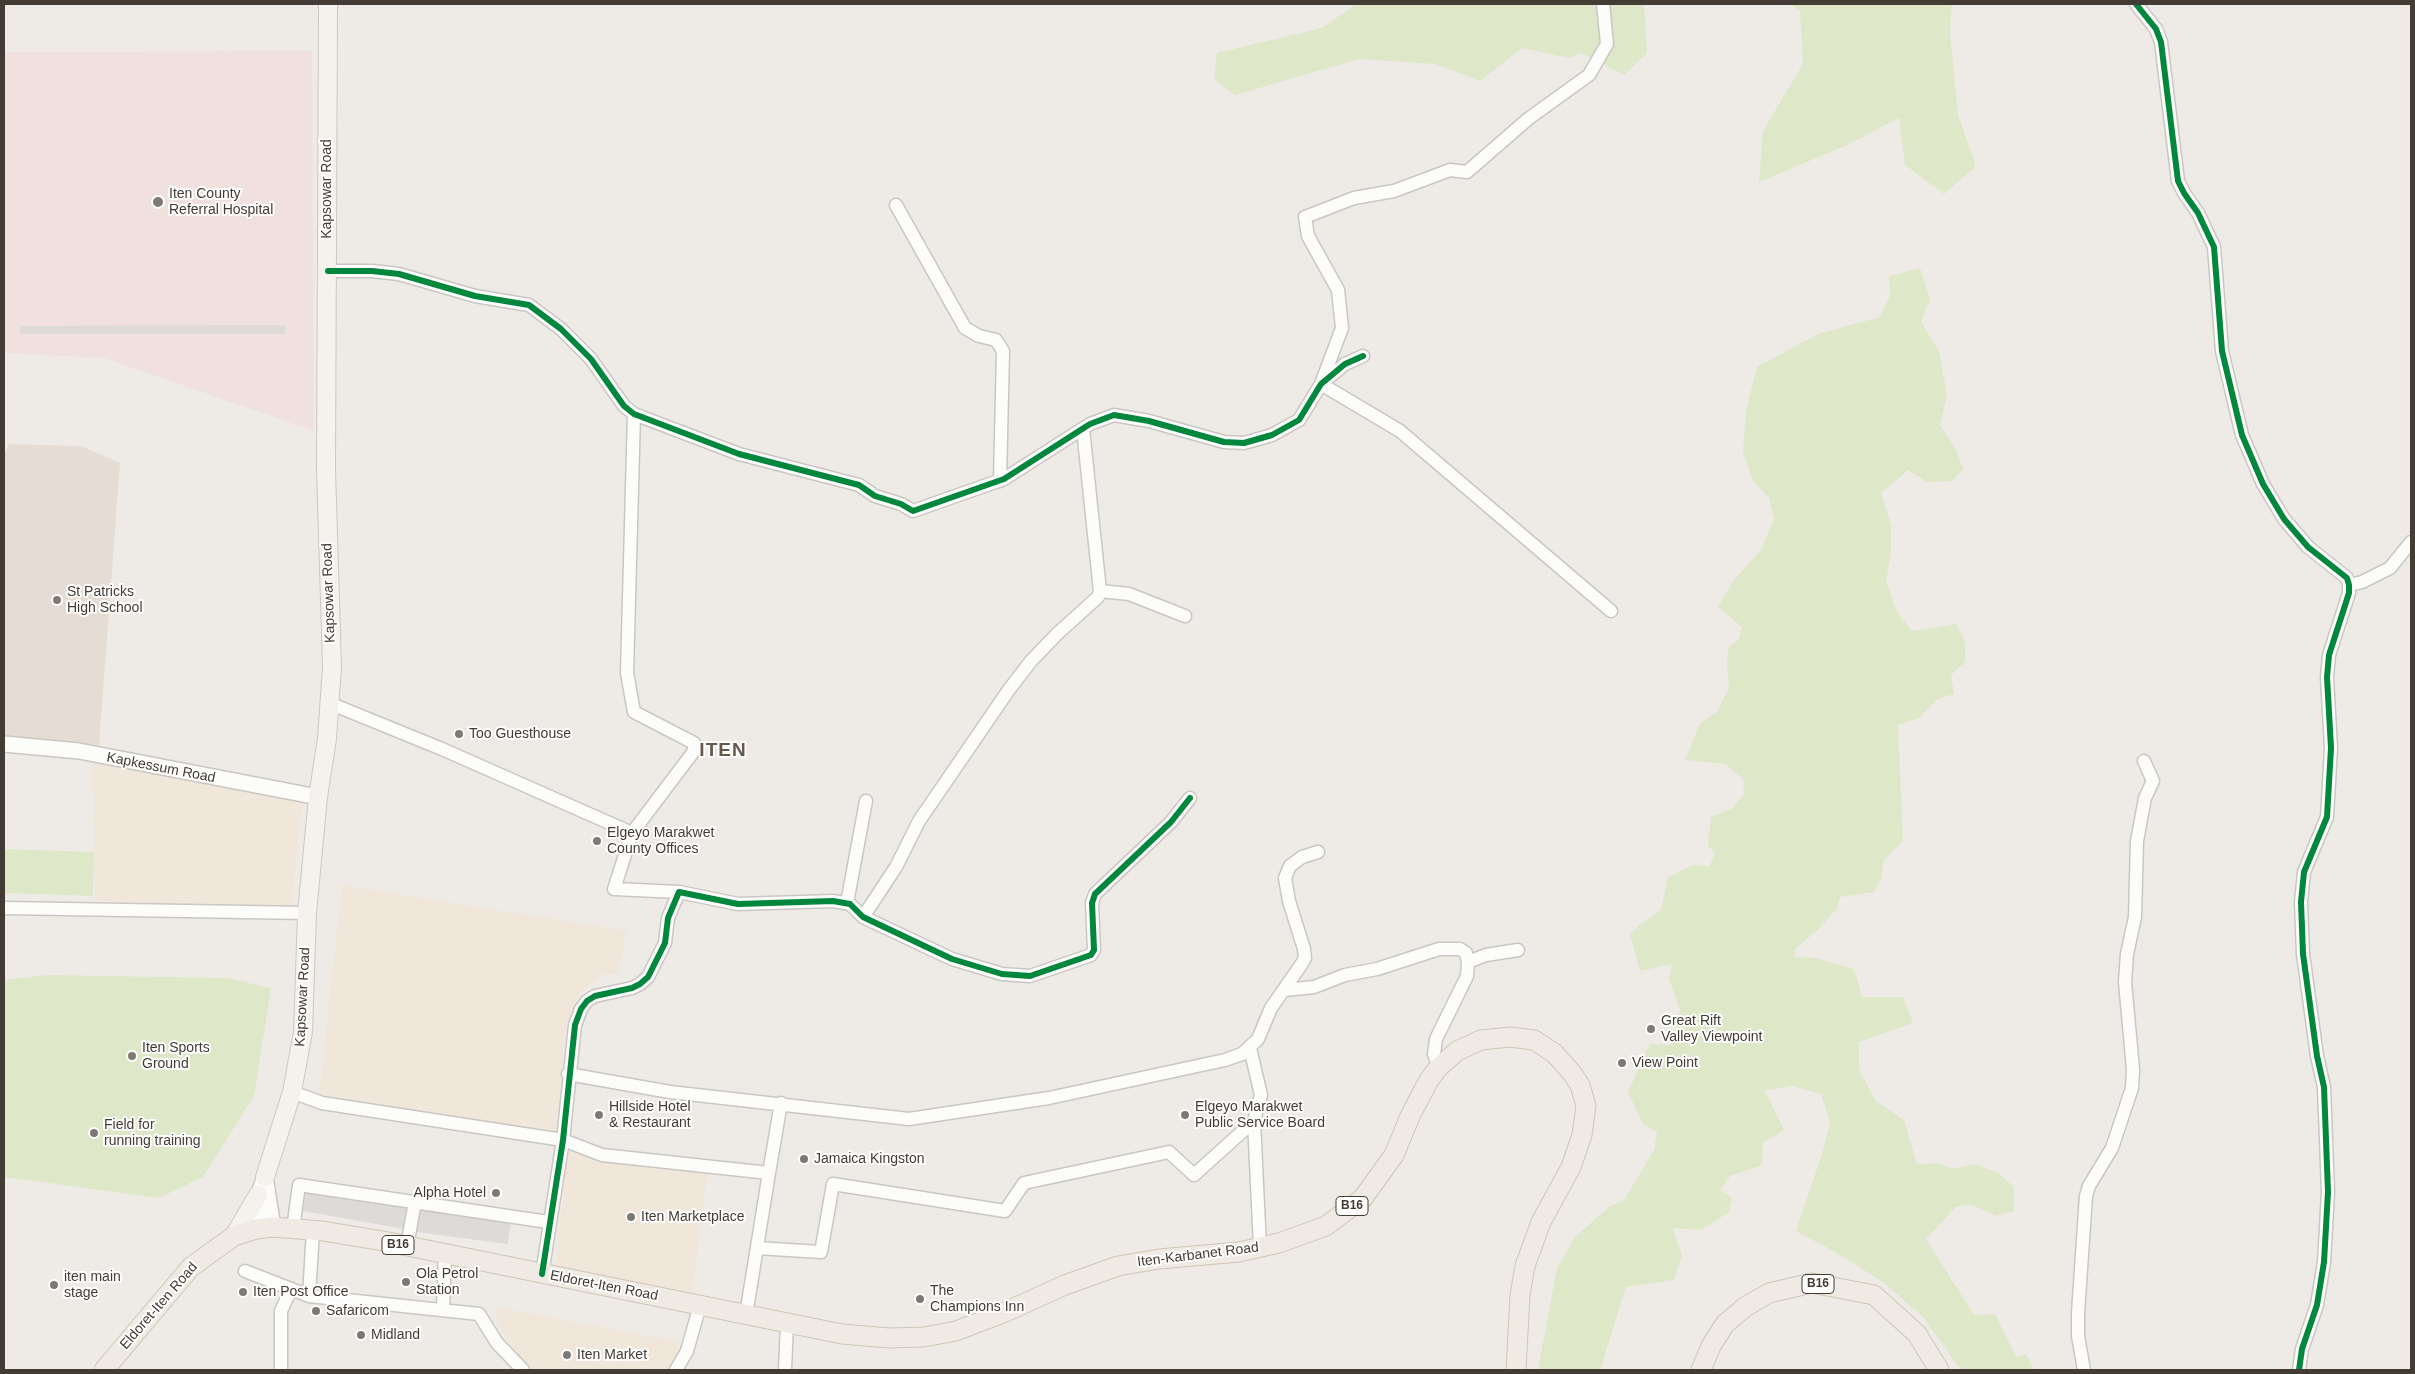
<!DOCTYPE html>
<html>
<head>
<meta charset="utf-8">
<style>
	body { margin:0 }
	#map { position:relative; width:2415px; height:1374px; overflow:hidden; background:#eeebe7; font-family:Arial,sans-serif }
	canvas { display:block }
	.frame { position:absolute; inset:0; border:5px solid #433c35; pointer-events:none }
</style>
</head>
<body>
<div id="map">
<canvas width="2415" height="1374"></canvas>
<div class="frame"></div>
</div>
<script>
const context = document.querySelector('canvas').getContext('2d');
context.lineJoin = 'round';
function paint(path, color) {
  context.fillStyle = color;
  context.fill(path, 'evenodd');
}
function shape(rows) {
  const path = new Path2D();
  for (const r of rows) {
    path.moveTo(r[0], r[1]);
    for (let i = 2; i < r.length; i += 2) path.lineTo(r[i], r[i + 1]);
  }
  return path;
}
function stroke(path, color, width, dash) {
  context.strokeStyle = color;
  context.lineWidth = width;
  context.lineCap = dash ? 'butt' : 'round';
  context.setLineDash(dash || []);
  context.stroke(path);
}
function write(font, color, halo, rows, align = 'center') {
  context.font = font + ' Arial,sans-serif';
  context.lineWidth = 4;
  context.setLineDash([]);
  context.textBaseline = 'middle';
  context.strokeStyle = halo;
  context.fillStyle = color;
  for (const [text, x, y, turn = 0] of rows) {
    context.save();
    context.translate(x, y);
    context.rotate((+turn || 0) * Math.PI / 180);
    context.textAlign = isNaN(turn) ? turn : align;
    if (halo) context.strokeText(text, 0, 0);
    context.fillText(text, 0, 0);
    context.restore();
  }
}
paint(shape([
	[92,758,303,801,290,912,192,904,95,901],
	[342,885,627,931,618,974,602,974,581,992,566,1024,556,1132,319,1095],
	[567,1149,626,1159,708,1169,692,1292,556,1266],
	[496,1307,680,1342,679,1350,670,1370,534,1370,518,1356,507,1339,497,1322]
]), '#f0e6da');
paint(shape([
	[9,444,81,446,120,463,99,745,4,736,4,454]
]), '#e5ddd3');
paint(shape([
	[312,51,314,431,104,358,4,353,4,52]
]), '#f0e1df');
paint(shape([
	[1356,4,1644,4,1647,53,1624,75,1581,53,1569,58,1522,48,1480,81,1435,64,1359,59,1235,95,1214,80,1217,53,1322,28],
	[1790,4,1952,4,1950,33,1958,115,1976,166,1944,194,1905,165,1899,118,1845,146,1759,182,1763,131,1803,64,1800,11],
	[1920,268,1930,299,1921,322,1939,351,1947,395,1940,425,1956,450,1963,469,1952,481,1927,482,1908,470,1881,493,1891,525,1891,551,1886,581,1897,612,1912,631,1956,624,1965,642,1965,662,1951,675,1954,694,1937,699,1919,718,1898,725,1903,841,1884,860,1881,880,1874,892,1840,897,1837,908,1818,930,1796,948,1794,957,1816,958,1854,969,1862,997,1903,997,1913,1023,1859,1042,1859,1070,1876,1101,1904,1120,1917,1164,1939,1163,1951,1169,1975,1164,1998,1173,2014,1187,2014,1211,1996,1216,1971,1204,1956,1207,1926,1239,1974,1315,1995,1314,2016,1357,2026,1354,2034,1370,1961,1370,1923,1317,1883,1282,1835,1252,1796,1231,1822,1154,1830,1123,1821,1094,1793,1086,1765,1091,1784,1130,1763,1143,1762,1165,1730,1176,1720,1190,1732,1198,1729,1212,1701,1230,1673,1228,1682,1256,1674,1280,1626,1287,1600,1370,1538,1370,1557,1268,1576,1236,1609,1207,1624,1200,1654,1150,1657,1132,1643,1124,1628,1092,1650,1044,1671,1045,1680,1009,1669,979,1672,964,1640,971,1630,934,1644,921,1661,910,1668,877,1693,865,1709,866,1715,855,1708,845,1711,817,1733,808,1744,794,1743,779,1725,764,1685,760,1700,723,1717,712,1729,688,1727,668,1728,648,1739,639,1742,627,1718,607,1733,581,1761,550,1774,519,1769,498,1754,482,1743,453,1746,411,1757,367,1818,334,1880,317,1890,296,1889,276],
	[4,849,94,852,93,896,4,893],
	[48,975,227,978,271,988,254,1096,203,1177,159,1198,4,1177,4,980]
]), '#dee7c8');
paint(shape([
	[285,325,285,334,20,334,20,326],
	[307,1186,407,1201,404,1229,303,1211],
	[420,1207,511,1220,508,1244,417,1232]
]), '#dddad7');
const minor = shape([
	[1603,4,1607,44,1589,75,1528,119,1467,172,1450,170,1394,191,1354,198,1305,217,1308,236,1338,290,1342,328,1321,384,1400,431,1611,611],
	[2136,4,2156,29,2161,42,2178,181,2184,193,2198,213,2214,247,2222,351,2242,435,2263,484,2284,519,2308,547,2347,578,2349,585,2349,593,2329,655,2327,677,2331,748,2327,817,2304,872,2301,902,2303,954,2317,1056,2324,1087,2328,1192,2324,1262,2317,1305,2302,1349,2299,1370],
	[896,205,965,328,979,336,996,340,1003,351,1000,481],
	[328,271,372,271,399,274,475,296,529,305,561,329,591,359,624,406,634,414,739,454,859,485,875,496,901,504,913,511,1004,479,1090,424,1114,415,1149,421,1224,442,1244,443,1272,435,1299,420,1321,384,1345,364,1363,356],
	[1083,429,1100,591],
	[2349,585,2362,582,2390,568,2411,542],
	[329,703,442,749,632,833,694,751,694,743,634,712,627,673,634,414],
	[632,833,614,889,679,892],
	[847,903,866,801],
	[4,908,307,913],
	[863,917,896,867,919,821,1008,691,1031,661,1057,634,1098,597,1100,591,1129,594,1185,616],
	[1468,962,1486,955,1518,950],
	[1285,990,1314,987,1345,975,1377,969,1439,949,1460,949,1466,953,1468,962,1467,976,1436,1039,1434,1054,1439,1067],
	[1250,1048,1261,1095,1254,1121,1260,1247],
	[568,1074,670,1092,909,1119,1049,1098,1225,1060,1242,1054,1258,1039,1271,1008,1301,965,1305,958,1304,949,1289,901,1285,878,1290,866,1302,857,1318,852],
	[292,1092,322,1103,563,1140,602,1155,769,1173,746,1315],
	[769,1173,781,1103],
	[293,1229,299,1185,548,1222],
	[407,1246,415,1202],
	[757,1248,821,1252,833,1184,1005,1211,1024,1183,1169,1152,1194,1175,1254,1121],
	[245,1271,309,1296,479,1314,497,1343,523,1370],
	[542,1274,563,1140,575,1025,581,1009,587,1001,595,996,632,988,640,984,648,977,665,943,668,918,679,892,738,904,833,901,850,904,863,917,952,959,1002,974,1030,976,1091,955,1094,950,1092,903,1095,894,1171,822,1190,798],
	[309,1296,313,1230],
	[443,1309,445,1254],
	[281,1370,281,1311,291,1289],
	[676,1370,687,1351,700,1305],
	[785,1370,787,1324],
	[2084,1370,2078,1336,2078,1313,2086,1196,2089,1186,2112,1148,2132,1088,2133,1069,2125,982,2127,954,2135,917,2137,841,2145,798,2153,781,2144,761]
]);
const tertiary = shape([
	[4,744,79,751,318,797],
	[265,1177,273,1227],
	[256,1229,258,1195,265,1177]
]);
const secondary = shape([
	[265,1177,292,1092,303,1032,307,913,318,797,327,739,332,667,326,469,328,4],
	[234,1236,258,1195]
]);
const primary = shape([
	[104,1370,191,1267,234,1236,256,1229,273,1227,323,1231,383,1241,842,1334,889,1338,924,1337,956,1331,1003,1313,1065,1285,1118,1266,1159,1259,1239,1252,1279,1243,1326,1226,1363,1198,1394,1155,1411,1114,1429,1080,1438,1068,1457,1051,1481,1040,1510,1037,1534,1040,1554,1053,1572,1073,1580,1085,1586,1106,1582,1135,1571,1167,1541,1222,1525,1266,1520,1295,1516,1370],
	[1701,1370,1711,1346,1725,1324,1745,1307,1769,1293,1812,1283,1874,1295,1917,1334,1939,1370]
]);
stroke(minor, '#cac7c3', 15);
stroke(tertiary, '#cac7c3', 18);
stroke(secondary, '#cdc7bf', 20);
stroke(primary, '#cfc5b6', 21);
stroke(minor, '#fcfcfb', 12);
stroke(tertiary, '#fcfcfb', 15);
stroke(secondary, '#f5f2ed', 18);
stroke(primary, '#efeae3', 19);
stroke(shape([
	[2136,4,2156,29,2161,42,2178,181,2184,193,2198,213,2214,247,2222,351,2242,435,2263,484,2284,519,2308,547,2347,578,2349,585,2349,593,2329,655,2327,677,2331,748,2327,817,2304,872,2301,902,2303,954,2317,1056,2324,1087,2328,1192,2324,1262,2317,1305,2302,1349,2299,1370],
	[328,271,372,271,399,274,475,296,529,305,561,329,591,359,624,406,634,414,739,454,859,485,875,496,901,504,913,511,1004,479,1090,424,1114,415,1149,421,1224,442,1244,443,1272,435,1299,420,1321,384,1345,364,1363,356],
	[542,1274,563,1140,575,1025,581,1009,587,1001,595,996,632,988,640,984,648,977,665,943,668,918,679,892,738,904,833,901,850,904,863,917,952,959,1002,974,1030,976,1091,955,1094,950,1092,903,1095,894,1171,822,1190,798]
]), '#00873e', 6);
for (const [x, y, r, color] of [
	[158,202,6,"#7f7973"],
	[57,600,5,"#7f7973"],
	[459,734,5,"#7f7973"],
	[597,841,5,"#7f7973"],
	[1651,1029,5,"#7f7973"],
	[132,1056,5,"#7f7973"],
	[1622,1063,5,"#7f7973"],
	[599,1115,5,"#7f7973"],
	[1185,1115,5,"#7f7973"],
	[94,1133,5,"#7f7973"],
	[804,1159,5,"#7f7973"],
	[496,1193,5,"#7f7973"],
	[631,1217,5,"#7f7973"],
	[406,1282,5,"#7f7973"],
	[54,1285,5,"#7f7973"],
	[243,1292,5,"#7f7973"],
	[920,1299,5,"#7f7973"],
	[316,1311,5,"#7f7973"],
	[361,1335,5,"#7f7973"],
	[567,1355,5,"#7f7973"]
]) {
  const dot = new Path2D();
  dot.arc(x, y, r, 0, 2 * Math.PI);
  context.fillStyle = color;
  context.fill(dot);
  stroke(dot, '#fff', 2);
}
for (const [x, y, w] of [
	[1352,1206,32],
	[398,1245,32],
	[1818,1284,32]
]) {
  const box = new Path2D();
  box.roundRect(x - w / 2, y - 9.5, w, 19, 4);
  context.fillStyle = '#fff';
  context.fill(box);
  stroke(box, '#433c35', 1);
}
write('bold 12px', '#433c35', null, [
	["B16",1352,1206],
	["B16",398,1245],
	["B16",1818,1284]
]);
write('14px', '#433c35', '#fff', [
	["Kapsowar Road",327,189,-90],
	["Kapsowar Road",329,593,-92],
	["Kapkessum Road",161,768,11],
	["Kapsowar Road",303,997,-87],
	["Iten-Karbanet Road",1198,1255,-7],
	["Eldoret-Iten Road",604,1286,11],
	["Eldoret-Iten Road",159,1306,-49]
]);
write('14px', '#433c35', '#fff', [
	["Iten County",169,194],
	["Referral Hospital",169,210],
	["St Patricks",67,592],
	["High School",67,608],
	["Too Guesthouse",469,734],
	["Elgeyo Marakwet",607,833],
	["County Offices",607,849],
	["Great Rift",1661,1021],
	["Valley Viewpoint",1661,1037],
	["Iten Sports",142,1048],
	["Ground",142,1064],
	["View Point",1632,1063],
	["Hillside Hotel",609,1107],
	["& Restaurant",609,1123],
	["Elgeyo Marakwet",1195,1107],
	["Public Service Board",1195,1123],
	["Field for",104,1125],
	["running training",104,1141],
	["Jamaica Kingston",814,1159],
	["Alpha Hotel",486,1193,"right"],
	["Iten Marketplace",641,1217],
	["Ola Petrol",416,1274],
	["Station",416,1290],
	["iten main",64,1277],
	["stage",64,1293],
	["The",930,1291],
	["Champions Inn",930,1307],
	["Iten Post Office",253,1292],
	["Safaricom",326,1311],
	["Midland",371,1335],
	["Iten Market",577,1355]
], 'left');
context.letterSpacing = '1px';
write('bold 19px', '#65594c', '#fff', [
	["ITEN",723,751]
]);
context.letterSpacing = '0px';
</script>
</body>
</html>
